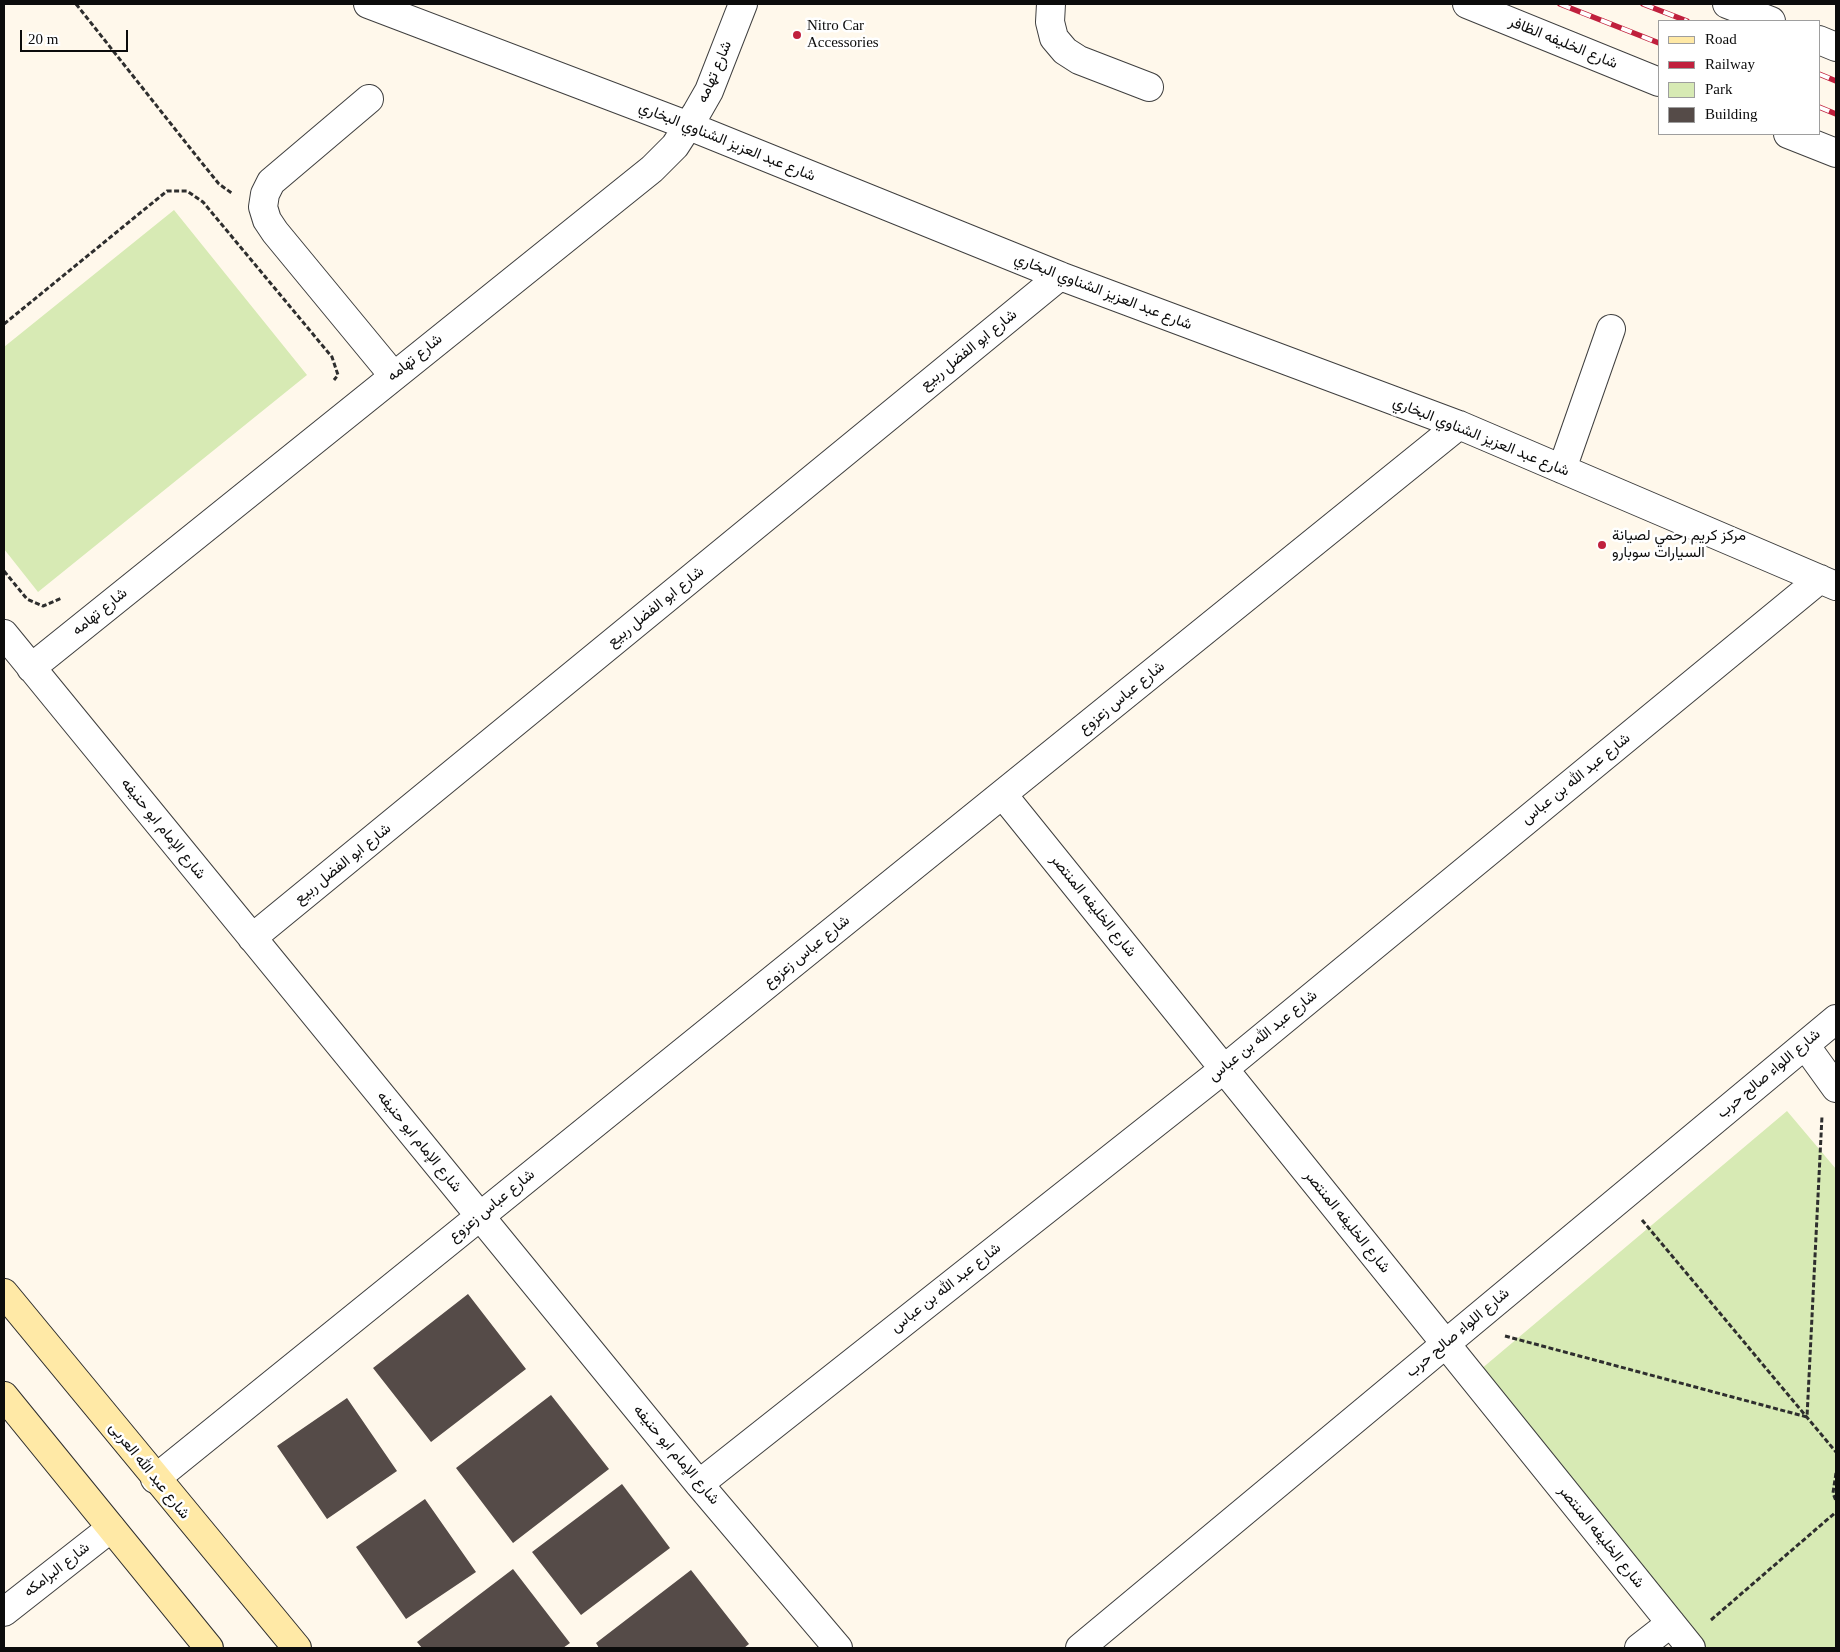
<!DOCTYPE html>
<html>
<head>
<meta charset="utf-8">
<style>
	body { margin:0 }
	#map { position:relative; width:1840px; height:1652px; overflow:hidden; background:#fff8eb; font-family:"Times New Roman",serif }
	canvas { display:block }
	.frame { position:absolute; inset:0; border:5px solid #0c0c0c; pointer-events:none }
	.legend { position:absolute; left:1658px; top:20px; width:162px; height:115px; box-sizing:border-box; background:#fff; border:1px solid #9e9e9e; margin:0; padding:6px 9px; list-style:none; font-size:15px; color:#0c0c0c }
	.legend li { display:flex; align-items:center; gap:10px; height:25px }
	.legend b { width:25px; border:1px solid #9e9e9e }
	.scale { position:absolute; left:20px; top:30px; width:108px; height:22px; box-sizing:border-box; border:2px solid #0c0c0c; border-top:0; padding-left:6px; font-size:15px; line-height:18px; white-space:nowrap; color:#0c0c0c; -webkit-text-stroke:4px #fff; paint-order:stroke }
</style>
</head>
<body>
<div id="map">
<canvas width="1840" height="1652"></canvas>
<div class="frame"></div>
<ul class="legend">
<li><b style="height:6px;background:#ffe9a6"></b>Road</li>
<li><b style="height:6px;background:#c0203d"></b>Railway</li>
<li><b style="height:14px;background:#d7eab4"></b>Park</li>
<li><b style="height:14px;background:#554b48"></b>Building</li>
</ul>
<div class="scale">20 m</div>
</div>
<script>
const context = document.querySelector('canvas').getContext('2d');
context.lineJoin = 'round';
function paint(path, color) {
  context.fillStyle = color;
  context.fill(path, 'evenodd');
}
function shape(rows) {
  const path = new Path2D();
  for (const r of rows) {
    path.moveTo(r[0], r[1]);
    for (let i = 2; i < r.length; i += 2) path.lineTo(r[i], r[i + 1]);
  }
  return path;
}
function stroke(path, color, width, dash) {
  context.strokeStyle = color;
  context.lineWidth = width;
  context.lineCap = dash ? 'butt' : 'round';
  context.setLineDash(dash || []);
  context.stroke(path);
}
function write(font, color, halo, rows, align = 'center') {
  context.font = font + ' "Times New Roman",Vazirmatn,serif';
  context.lineWidth = 5;
  context.setLineDash([]);
  context.textBaseline = 'middle';
  context.strokeStyle = halo;
  context.fillStyle = color;
  for (const [text, x, y, turn = 0] of rows) {
    context.save();
    context.translate(x, y);
    context.rotate((+turn || 0) * Math.PI / 180);
    context.textAlign = isNaN(turn) ? turn : align;
    if (halo) context.strokeText(text, 0, 0);
    context.fillText(text, 0, 0);
    context.restore();
  }
}
paint(shape([
	[174,210,307,375,38,592,4,549,4,347],
	[1787,1111,1836,1169,1836,1648,1682,1648,1461,1386]
]), '#d7eab4');
paint(shape([
	[468,1294,526,1369,431,1442,373,1368],
	[551,1395,609,1469,513,1543,456,1468],
	[347,1398,397,1471,327,1519,277,1446],
	[622,1484,670,1548,581,1615,532,1552],
	[425,1499,476,1572,406,1619,356,1547],
	[513,1569,570,1643,563,1648,422,1648,417,1642],
	[691,1570,749,1644,744,1648,599,1648,596,1643]
]), '#554b48');
const minor = shape([
	[368,4,689,126,1060,276,1459,425,1836,586],
	[1051,4,1050,22,1054,38,1065,51,1079,60,1149,87],
	[369,99,271,182,265,194,263,207,267,220,275,232,393,375],
	[1562,469,1611,329],
	[4,634,699,1484,838,1648],
	[31,668,652,169,675,146,697,112,709,91,743,4],
	[1003,795,1691,1648],
	[252,938,1060,276],
	[1805,1045,1836,1088],
	[155,1479,1459,425],
	[699,1484,1224,1069,1820,579],
	[4,1612,111,1528],
	[1080,1648,1836,1019],
	[1639,1648,1671,1623]
]);
const tertiary = shape([
	[1467,4,1659,82],
	[1727,4,1771,21],
	[1819,40,1836,47],
	[1788,134,1836,153]
]);
const secondary = shape([
	[4,1293,297,1648],
	[4,1396,209,1648]
]);
stroke(minor, '#3f3f3f', 30);
stroke(tertiary, '#3f3f3f', 30);
stroke(secondary, '#2e2e2e', 30);
stroke(shape([
	[76,4,198,158,219,184,233,194],
	[4,324,167,191,187,191,203,202,332,357,338,375,334,380],
	[4,571,27,599,43,606,62,598],
	[1642,1220,1836,1452],
	[1505,1336,1807,1417,1822,1116],
	[1836,1473,1833,1493,1836,1501],
	[1711,1620,1836,1512]
]), '#2e2e2e', 3, [5, 2.5]);
stroke(minor, '#fff', 28);
stroke(tertiary, '#fff', 28);
stroke(secondary, '#ffe9a6', 28);
const rail = shape([
	[1560,4,1659,43],
	[1643,4,1687,21],
	[1819,74,1836,81],
	[1819,107,1836,114]
]);
stroke(rail, '#c0203d', 5.5);
stroke(rail, '#fff', 4, [11]);
for (const [x, y, r, color] of [
	[797,35,5,"#c0203d"],
	[1602,545,5,"#c0203d"]
]) {
  const dot = new Path2D();
  dot.arc(x, y, r, 0, 2 * Math.PI);
  context.fillStyle = color;
  context.fill(dot);
  stroke(dot, '#fff', 2);
}
write('15px', '#0c0c0c', '#fff', [
	["Nitro Car",807,26],
	["Accessories",807,43],
	["مركز كريم رحمي لصيانة",1612,536],
	["السيارات سوبارو",1612,553]
], 'left');
write('15px', '#0c0c0c', '#fff', [
	["شارع الخليفه الظافر",1563,43,22],
	["شارع تهامه",715,72,-67],
	["شارع عبد العزيز الشناوي البخاري",727,142,22],
	["شارع عبد العزيز الشناوي البخاري",1103,292,21],
	["شارع ابو الفضل ربيع",969,350,-39],
	["شارع تهامه",415,358,-39],
	["شارع عبد العزيز الشناوي البخاري",1481,437,22],
	["شارع ابو الفضل ربيع",656,607,-39],
	["شارع تهامه",100,612,-39],
	["شارع عباس زعزوع",1122,698,-39],
	["شارع عبد الله بن عباس",1576,779,-39],
	["شارع الإمام ابو حنيفه",163,829,51],
	["شارع ابو الفضل ربيع",343,864,-39],
	["شارع الخليفه المنتصر",1093,906,51],
	["شارع عباس زعزوع",807,952,-39],
	["شارع عبد الله بن عباس",1263,1036,-39],
	["شارع اللواء صالح حرب",1769,1074,-40],
	["شارع الإمام ابو حنيفه",419,1142,51],
	["شارع عباس زعزوع",492,1206,-39],
	["شارع الخليفه المنتصر",1347,1222,51],
	["شارع عبد الله بن عباس",946,1288,-38],
	["شارع اللواء صالح حرب",1458,1333,-40],
	["شارع الإمام ابو حنيفه",676,1455,50],
	["شارع عبد الله العربى",149,1471,51],
	["شارع الخليفه المنتصر",1601,1537,51],
	["شارع البرامكه",57,1570,-38]
]);
</script>
</body>
</html>
